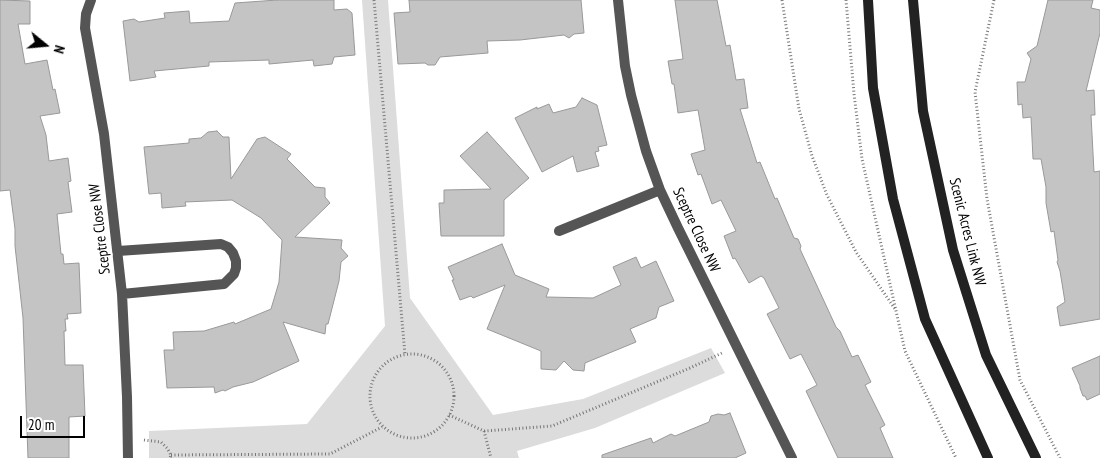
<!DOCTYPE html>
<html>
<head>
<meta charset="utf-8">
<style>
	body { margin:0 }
	#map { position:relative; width:1100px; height:458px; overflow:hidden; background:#fff; font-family:"PT Sans Narrow",sans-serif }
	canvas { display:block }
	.north { position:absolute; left:20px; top:20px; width:50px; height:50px; -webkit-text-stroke:4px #fff; paint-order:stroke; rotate:107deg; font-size:14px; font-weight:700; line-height:20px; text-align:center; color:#000 }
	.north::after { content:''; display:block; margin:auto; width:18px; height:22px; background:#000; clip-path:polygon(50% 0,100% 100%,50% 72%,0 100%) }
	.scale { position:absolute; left:20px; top:416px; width:65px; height:22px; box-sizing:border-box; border:2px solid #000; border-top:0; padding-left:6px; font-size:15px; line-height:18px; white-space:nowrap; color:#000; -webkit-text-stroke:4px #fff; paint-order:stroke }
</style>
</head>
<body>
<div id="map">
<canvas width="1100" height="458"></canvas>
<div class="north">N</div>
<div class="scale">20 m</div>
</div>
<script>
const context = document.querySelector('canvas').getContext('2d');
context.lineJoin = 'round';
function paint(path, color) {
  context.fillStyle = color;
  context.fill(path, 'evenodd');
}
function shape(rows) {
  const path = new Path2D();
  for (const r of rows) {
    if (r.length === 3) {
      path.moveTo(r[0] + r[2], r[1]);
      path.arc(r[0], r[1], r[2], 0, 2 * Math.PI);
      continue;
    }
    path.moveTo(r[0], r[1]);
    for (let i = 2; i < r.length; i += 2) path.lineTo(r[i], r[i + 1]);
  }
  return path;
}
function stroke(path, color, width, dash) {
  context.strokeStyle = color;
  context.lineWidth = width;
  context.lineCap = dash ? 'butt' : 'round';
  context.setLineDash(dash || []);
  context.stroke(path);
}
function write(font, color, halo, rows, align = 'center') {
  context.font = font + ' "PT Sans Narrow",sans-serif';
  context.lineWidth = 4;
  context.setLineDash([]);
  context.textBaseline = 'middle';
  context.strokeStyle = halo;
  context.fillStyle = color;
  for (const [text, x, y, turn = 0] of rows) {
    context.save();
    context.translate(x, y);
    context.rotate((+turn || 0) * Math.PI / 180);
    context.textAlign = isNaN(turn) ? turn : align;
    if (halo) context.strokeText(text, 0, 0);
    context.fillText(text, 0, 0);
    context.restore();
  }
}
paint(shape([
	[362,0,388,0,410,298,493,415,583,399,711,348,725,373,595,428,517,451,519,458,149,458,149,431,307,424,385,326]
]), '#dcdcdc');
const building = shape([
	[0,0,30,1,30,24,18,24,25,64,47,60,53,90,55,89,60,113,40,116,46,135,49,161,68,158,71,181,68,182,72,212,57,214,61,254,63,254,64,264,79,263,81,313,67,314,68,319,65,319,66,331,64,331,65,365,83,365,85,416,69,417,69,458,28,458,23,318,15,246,15,229,10,190,0,191,0,0],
	[277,0,334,0,334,10,347,9,352,13,355,55,334,57,332,64,314,66,313,60,269,64,269,60,209,62,209,66,154,71,156,77,130,81,123,21,134,19,139,22,165,18,164,13,189,11,190,23,229,21,235,3,277,0],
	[409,0,581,0,584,33,574,34,569,38,564,35,520,40,487,41,488,53,440,57,435,65,428,65,425,63,398,64,394,13,410,12,409,0],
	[675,0,717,0,726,46,730,45,736,80,744,79,748,108,740,109,757,163,760,162,775,199,777,198,794,238,798,239,801,246,800,249,836,327,840,331,852,357,858,355,871,382,865,385,885,425,880,428,893,458,838,458,806,391,817,385,801,354,790,359,767,314,779,308,764,278,761,276,749,283,735,258,733,259,724,236,736,231,721,200,712,204,701,174,698,175,691,154,705,150,698,110,678,113,674,84,672,84,668,61,683,59,675,0],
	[1048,0,1093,0,1091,8,1100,10,1100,33,1086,91,1094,90,1095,115,1091,115,1094,172,1100,171,1100,319,1060,326,1057,307,1065,302,1060,271,1057,262,1058,260,1054,231,1051,232,1046,203,1046,187,1041,159,1033,159,1031,117,1023,118,1022,104,1018,105,1017,82,1025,82,1031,59,1027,53,1037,46,1048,0],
	[582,98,597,105,607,145,598,147,599,151,595,152,599,166,577,172,573,156,542,172,515,118,537,107,537,109,549,104,553,113,576,107,582,98],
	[217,131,223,137,229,137,231,179,257,139,265,137,291,154,287,159,315,187,325,188,325,197,330,203,295,237,342,240,341,248,348,256,341,262,339,281,328,324,326,324,325,334,283,322,299,361,253,382,233,387,225,391,223,390,215,393,214,387,167,388,164,350,174,350,173,332,204,331,234,322,235,324,271,309,279,282,282,240,261,218,232,200,185,202,186,206,162,208,161,193,149,194,144,147,189,143,189,139,201,138,208,132,217,131],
	[487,132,529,178,504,200,504,236,441,236,439,203,444,203,444,190,491,189,460,156,487,132],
	[502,244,515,275,549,289,546,297,593,298,621,285,613,267,636,257,641,268,656,261,674,301,659,307,656,318,630,329,636,342,585,363,584,371,573,370,564,361,556,370,541,369,541,351,487,329,505,285,473,298,471,296,460,300,452,280,454,280,448,267,502,244],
	[1100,356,1100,394,1087,400,1085,396,1083,396,1080,388,1080,386,1072,368,1100,356],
	[730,413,746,453,735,458,602,458,602,455,651,438,653,443,671,434,675,436,709,422,711,416,718,414,724,415,730,413]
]);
paint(building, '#c4c4c4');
stroke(building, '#999', 1);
stroke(shape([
	[374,0,405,355],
	[782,0,799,109,812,156,827,195,856,252,895,309],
	[846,0,854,94,862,159,905,351,956,458],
	[994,0,975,92,987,199,1020,380,1060,458],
	[412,396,42],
	[449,415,484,431,552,426,690,368,722,353],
	[484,431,491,458],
	[144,440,161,442,167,448,171,455,170,458],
	[171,455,330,454,382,427]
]), '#777', 3, [1, 2.5]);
stroke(shape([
	[91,0,86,14,85,28,104,134,122,294,127,397,128,458],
	[618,0,625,66,631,95,646,151,660,190,678,228,792,458],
	[559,231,660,190],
	[118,251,221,244,228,247,233,253,236,261,236,268,234,274,224,284,122,294]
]), '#555', 10);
stroke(shape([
	[868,0,873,88,893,199,925,319,988,458],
	[913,0,923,111,953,250,986,355,1036,458]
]), '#222', 10);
write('15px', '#000', '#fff', [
	["Sceptre Close NW",100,229,-97],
	["Sceptre Close NW",696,230,65],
	["Scenic Acres Link NW",967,232,76]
]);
</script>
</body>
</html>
